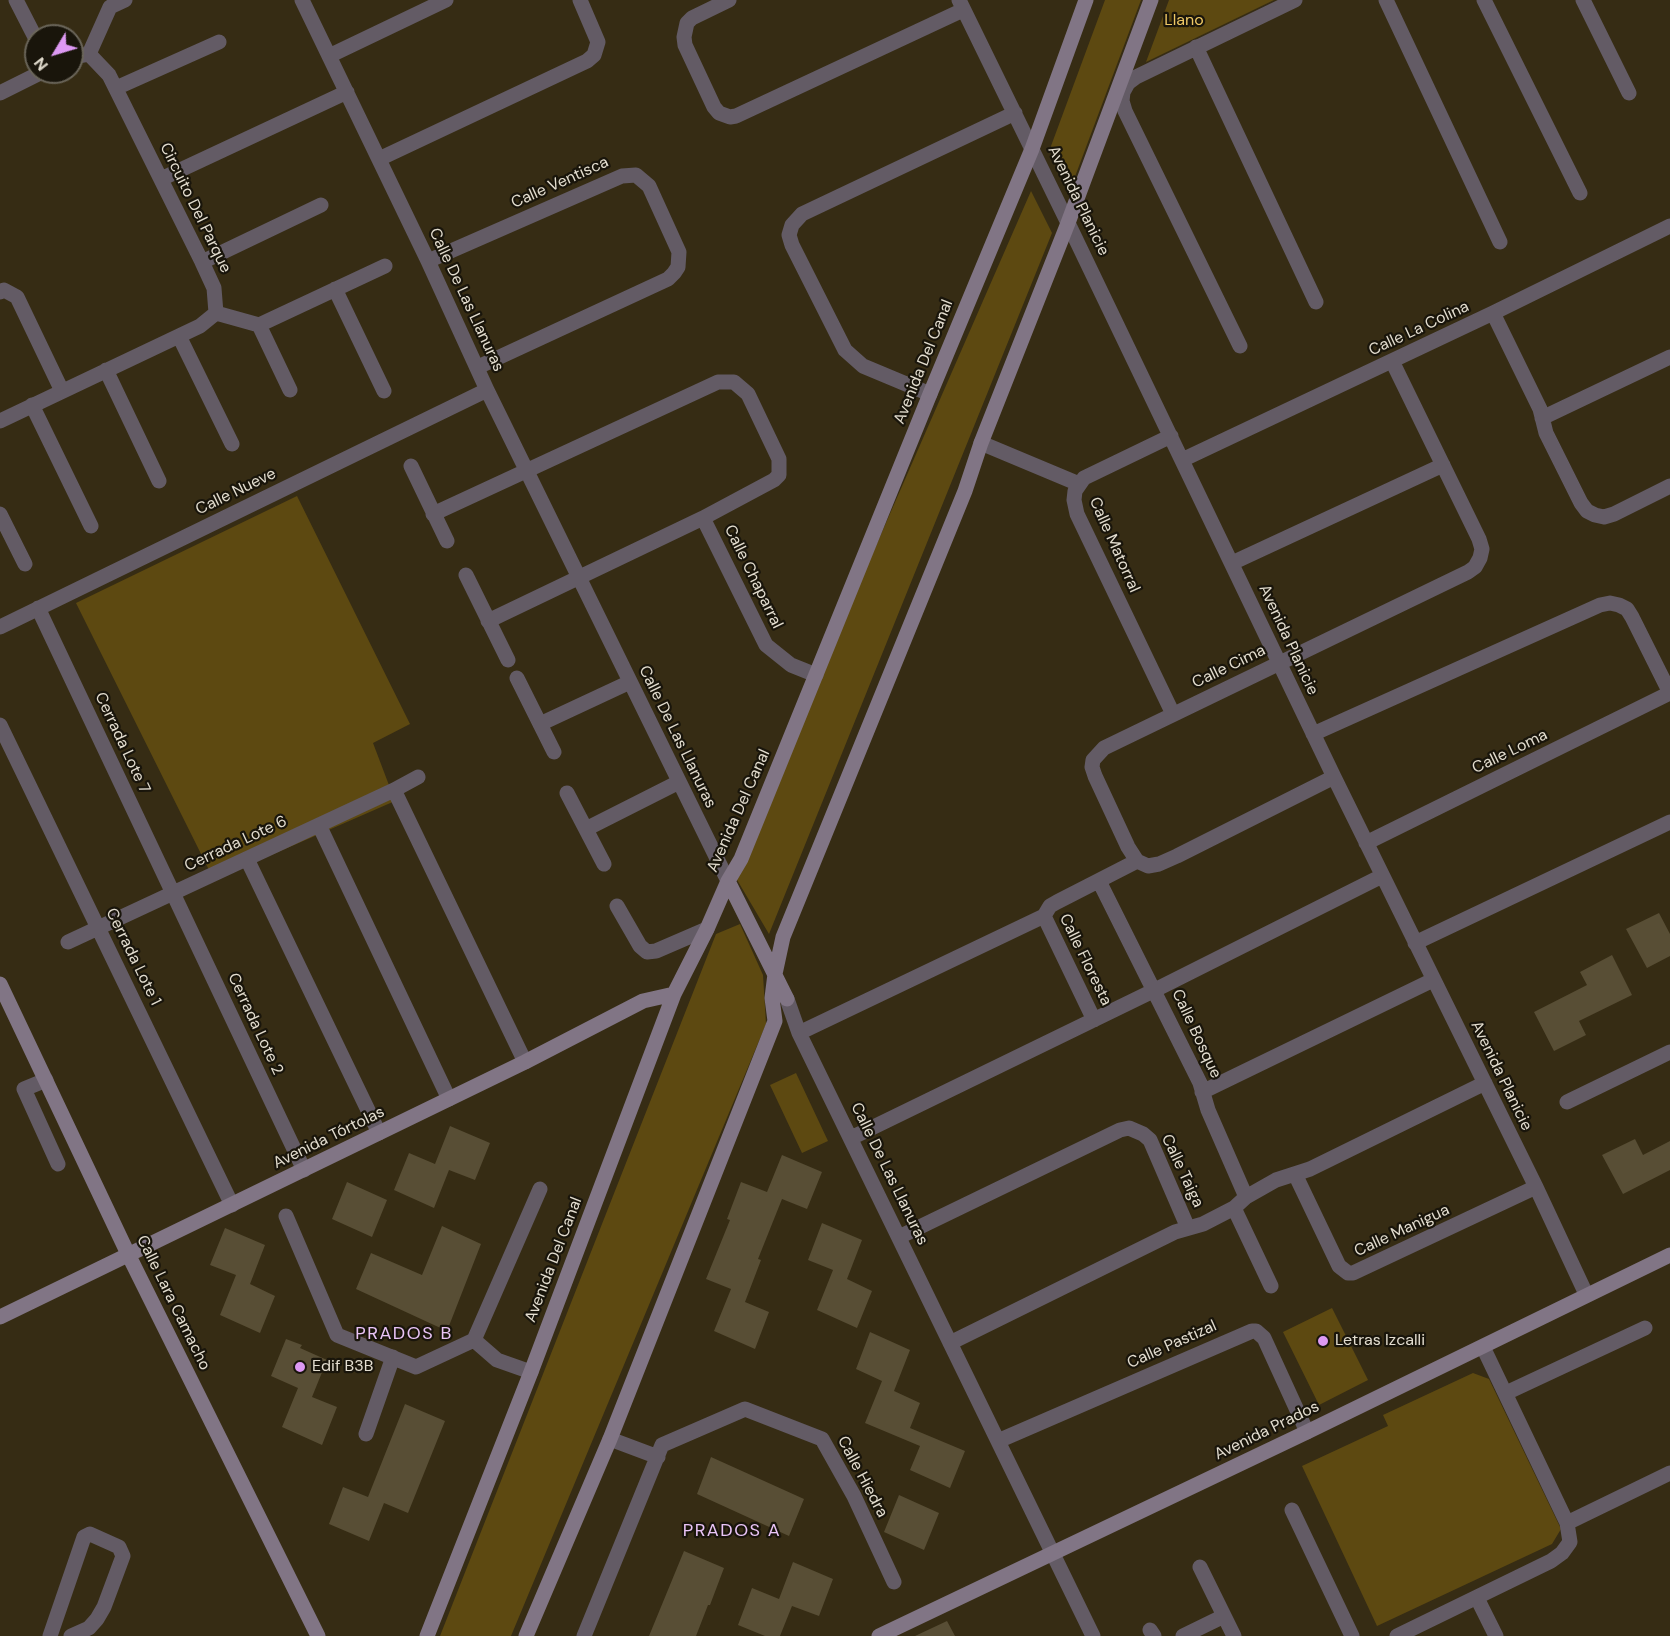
<!DOCTYPE html>
<html>
<head>
<meta charset="utf-8">
<style>
	body { margin:0 }
	#map { position:relative; width:1670px; height:1636px; overflow:hidden; background:#362c14; font-family:"DM Sans",sans-serif }
	canvas { display:block }
	.north { position:absolute; left:24px; top:24px; width:60px; height:60px; box-sizing:border-box; background:#19150b; border:2px solid #6a6559; border-radius:50%; rotate:232deg; font-size:16px; font-weight:700; line-height:24px; text-align:center; color:#e3ddcf }
	.north::after { content:''; display:block; margin:auto; width:21px; height:27px; background:#dd99f3; clip-path:polygon(50% 0,100% 100%,50% 72%,0 100%) }
</style>
</head>
<body>
<div id="map">
<canvas width="1670" height="1636"></canvas>
<div class="north">N</div>
</div>
<script>
const context = document.querySelector('canvas').getContext('2d');
context.lineJoin = 'round';
function paint(path, color) {
  context.fillStyle = color;
  context.fill(path, 'evenodd');
}
function shape(rows) {
  const path = new Path2D();
  for (const r of rows) {
    path.moveTo(r[0], r[1]);
    for (let i = 2; i < r.length; i += 2) path.lineTo(r[i], r[i + 1]);
  }
  return path;
}
function stroke(path, color, width, dash) {
  context.strokeStyle = color;
  context.lineWidth = width;
  context.lineCap = dash ? 'butt' : 'round';
  context.setLineDash(dash || []);
  context.stroke(path);
}
function write(font, color, halo, rows, align = 'center') {
  context.font = font + ' "DM Sans",sans-serif';
  context.lineWidth = 4.5;
  context.setLineDash([]);
  context.textBaseline = 'middle';
  context.strokeStyle = halo;
  context.fillStyle = color;
  for (const [text, x, y, turn = 0] of rows) {
    context.save();
    context.translate(x, y);
    context.rotate((+turn || 0) * Math.PI / 180);
    context.textAlign = isNaN(turn) ? turn : align;
    if (halo) context.strokeText(text, 0, 0);
    context.fillText(text, 0, 0);
    context.restore();
  }
}
paint(shape([
	[1105,0,1141,0,1070,190,1051,146],
	[1169,0,1274,0,1146,62],
	[1031,191,1052,233,769,934,733,873],
	[297,496,410,724,373,743,395,801,214,880,76,603],
	[740,924,763,975,766,1024,511,1636,440,1636,716,934],
	[796,1073,828,1141,802,1153,770,1085],
	[1332,1308,1368,1380,1319,1405,1283,1332],
	[1473,1373,1489,1379,1561,1529,1552,1544,1377,1626,1302,1466,1388,1426,1383,1415]
]), '#5d4911');
paint(shape([
	[1659,913,1670,934,1670,956,1647,968,1626,929],
	[1612,955,1632,995,1579,1021,1586,1035,1554,1051,1534,1012,1587,985,1580,972],
	[450,1126,490,1143,475,1180,449,1170,434,1208,394,1190,409,1153,435,1164],
	[1635,1139,1643,1155,1670,1141,1670,1170,1623,1194,1602,1155],
	[782,1155,822,1172,807,1209,782,1199,758,1259,761,1260,745,1302,769,1312,755,1349,714,1331,731,1289,706,1279,730,1220,727,1219,741,1182,767,1192],
	[347,1182,387,1200,372,1237,332,1219],
	[822,1223,862,1240,847,1279,872,1291,857,1328,817,1310,833,1270,808,1260],
	[442,1226,481,1244,447,1331,356,1289,371,1253,422,1275],
	[225,1228,265,1245,250,1284,275,1296,260,1333,220,1315,236,1275,210,1265],
	[870,1332,910,1350,894,1391,920,1403,910,1428,965,1451,950,1488,910,1470,920,1446,865,1423,882,1381,856,1369],
	[286,1339,302,1345,300,1348,327,1360,312,1397,337,1407,322,1445,282,1427,298,1388,271,1376],
	[405,1404,445,1421,408,1513,384,1503,369,1541,329,1524,343,1487,368,1497],
	[711,1457,804,1499,789,1536,697,1494],
	[899,1495,939,1513,924,1550,884,1532],
	[684,1551,724,1568,710,1605,708,1605,696,1636,649,1636],
	[793,1562,833,1579,819,1616,792,1606,780,1636,765,1636,738,1625,752,1588,779,1599],
	[947,1621,955,1636,915,1636]
]), '#584e35');
stroke(shape([
	[16,0,36,39],
	[302,0,428,261,487,390,728,881],
	[729,0,692,18,687,23,684,37,685,45,714,107,719,113,730,117,736,116,963,10],
	[959,0,1068,223,1334,777,1536,1187,1586,1294],
	[1386,0,1500,242],
	[1484,0,1580,193],
	[1583,0,1629,93],
	[1196,47,1316,302],
	[89,54,109,75,202,262,214,288,216,313],
	[89,54,110,7,125,0],
	[329,56,446,0],
	[72,57,89,54],
	[116,88,219,42],
	[0,93,42,72],
	[379,159,587,61,594,55,598,42,580,0],
	[161,179,347,92],
	[428,261,622,176,636,175,649,186,679,252,678,267,674,273,668,279,478,367],
	[202,262,321,205],
	[335,289,384,391],
	[0,292,4,290,17,297,62,391],
	[216,313,259,325,385,266],
	[1493,313,1540,409,1546,433,1581,503,1587,511,1595,515,1604,517,1614,514,1670,486],
	[259,325,290,390],
	[179,336,232,444],
	[1240,346,1125,111,1122,101,1123,92,1128,83,1136,77,1295,0],
	[106,370,159,481],
	[930,394,863,366,845,350,792,245,789,235,792,225,802,214,1015,113],
	[32,405,91,526],
	[1542,418,1670,357],
	[0,421,200,326,216,313],
	[1171,436,1084,478,1075,491,1074,500,1077,514,1173,714],
	[981,443,1079,484],
	[1182,460,1493,313,1670,226],
	[411,466,447,541],
	[0,514,25,564],
	[433,514,718,382,734,382,748,394,779,459,779,475,774,480,703,518,488,621],
	[703,518,766,645,791,665,816,675],
	[1232,563,1443,465],
	[466,575,508,660],
	[38,608,304,1170],
	[0,627,487,390],
	[517,678,554,752],
	[540,724,630,682],
	[0,725,232,1205],
	[1313,734,1600,605,1610,603,1619,605,1627,609,1632,617,1670,693],
	[1334,777,1177,856,1159,864,1148,866,1137,861,1128,847,1095,776,1092,767,1093,760,1104,748,1468,572,1475,567,1480,558,1482,549,1479,539,1392,361],
	[394,790,525,1062],
	[567,793,604,864],
	[319,825,449,1099],
	[586,829,679,782],
	[1366,843,1670,693],
	[247,859,379,1133],
	[1099,881,1200,1083,1208,1110,1246,1197,1276,1180,1310,1169,1485,1083],
	[617,906,640,946,647,952,656,951,707,929],
	[1044,916,1094,1020],
	[1044,916,1050,906,1057,902,1137,861],
	[68,942,394,790,418,777],
	[1415,943,1670,822],
	[787,999,799,1033,1093,1636],
	[799,1033,1044,916],
	[46,1080,24,1089,58,1164],
	[1202,1092,1433,980],
	[1567,1102,1670,1052],
	[851,1138,1155,990,1382,876],
	[1295,1174,1339,1266,1348,1273,1353,1273,1536,1187],
	[1234,1208,1271,1286],
	[286,1216,337,1335,416,1367,474,1340],
	[899,1237,1120,1130,1129,1128,1143,1134,1150,1140,1188,1228],
	[950,1343,1175,1232,1203,1224,1234,1208,1246,1197],
	[531,1372,497,1360,474,1340,540,1189],
	[1506,1393,1645,1328],
	[366,1434,393,1357],
	[610,1439,658,1457],
	[998,1441,1252,1331,1256,1331,1264,1338,1307,1432],
	[1292,1510,1352,1636],
	[1567,1523,1670,1473],
	[1200,1567,1234,1636],
	[1477,1598,1496,1636],
	[1150,1630,1154,1636],
	[50,1636,84,1537,90,1534,119,1547,123,1556,104,1607,97,1619,89,1628,71,1636],
	[584,1636,662,1445,745,1409,822,1439,854,1496,894,1582],
	[1183,1636,1224,1616],
	[1397,1636,1551,1561,1562,1553,1570,1542,1567,1523,1483,1347]
]), '#635b65', 15);
stroke(shape([
	[728,881,787,999],
	[0,984,129,1256,318,1636],
	[0,1317,525,1062,643,1001,674,994],
	[427,1636,531,1372,674,994,707,929,728,881,741,859,930,394,1032,149,1086,0],
	[526,1636,610,1439,775,1021,772,998,775,974,783,937,965,491,981,443,1068,223,1151,0],
	[879,1636,1307,1432,1670,1255]
]), '#817585', 15);
for (const [x, y, r, color] of [
	[1323,1341,6,"#dd99f3"],
	[300,1367,6,"#dd99f3"]
]) {
  const dot = new Path2D();
  dot.arc(x, y, r, 0, 2 * Math.PI);
  context.fillStyle = color;
  context.fill(dot);
  stroke(dot, '#19150b', 2);
}
write('16px', '#eec865', '#19150b', [
	["Llano",1184,21]
]);
write('16px', '#e3ddcf', '#19150b', [
	["Calle Ventisca",560,183,-24],
	["Avenida Planicie",1078,201,64],
	["Circuito Del Parque",195,208,64],
	["Calle De Las Llanuras",466,300,65],
	["Calle La Colina",1419,329,-25],
	["Avenida Del Canal",924,362,-68],
	["Calle Nueve",236,492,-26],
	["Calle Matorral",1114,545,66],
	["Calle Chaparral",753,577,64],
	["Avenida Planicie",1288,640,65],
	["Calle Cima",1229,667,-26],
	["Calle De Las Llanuras",677,737,64],
	["Cerrada Lote 7",122,743,65],
	["Calle Loma",1510,752,-26],
	["Avenida Del Canal",739,811,-66],
	["Cerrada Lote 6",236,844,-25],
	["Cerrada Lote 1",133,957,64],
	["Calle Floresta",1085,960,64],
	["Cerrada Lote 2",255,1024,65],
	["Calle Bosque",1196,1034,65],
	["Avenida Planicie",1501,1076,64],
	["Avenida Tórtolas",329,1138,-26],
	["Calle Taiga",1182,1171,65],
	["Calle De Las Llanuras",889,1174,64],
	["Calle Manigua",1402,1231,-25],
	["Avenida Del Canal",554,1260,-69],
	["Calle Lara Camacho",173,1303,64],
	["Calle Pastizal",1172,1345,-24],
	["Avenida Prados",1267,1431,-26],
	["Calle Hiedra",862,1477,62]
]);
write('16px', '#e3ddcf', '#19150b', [
	["Letras Izcalli",1335,1341],
	["Edif B3B",312,1367]
], 'left');
context.letterSpacing = '1.5px';
write('18px', '#eac4f7', '#19150b', [
	["PRADOS B",404,1334],
	["PRADOS A",732,1531]
]);
context.letterSpacing = '0px';
</script>
</body>
</html>
